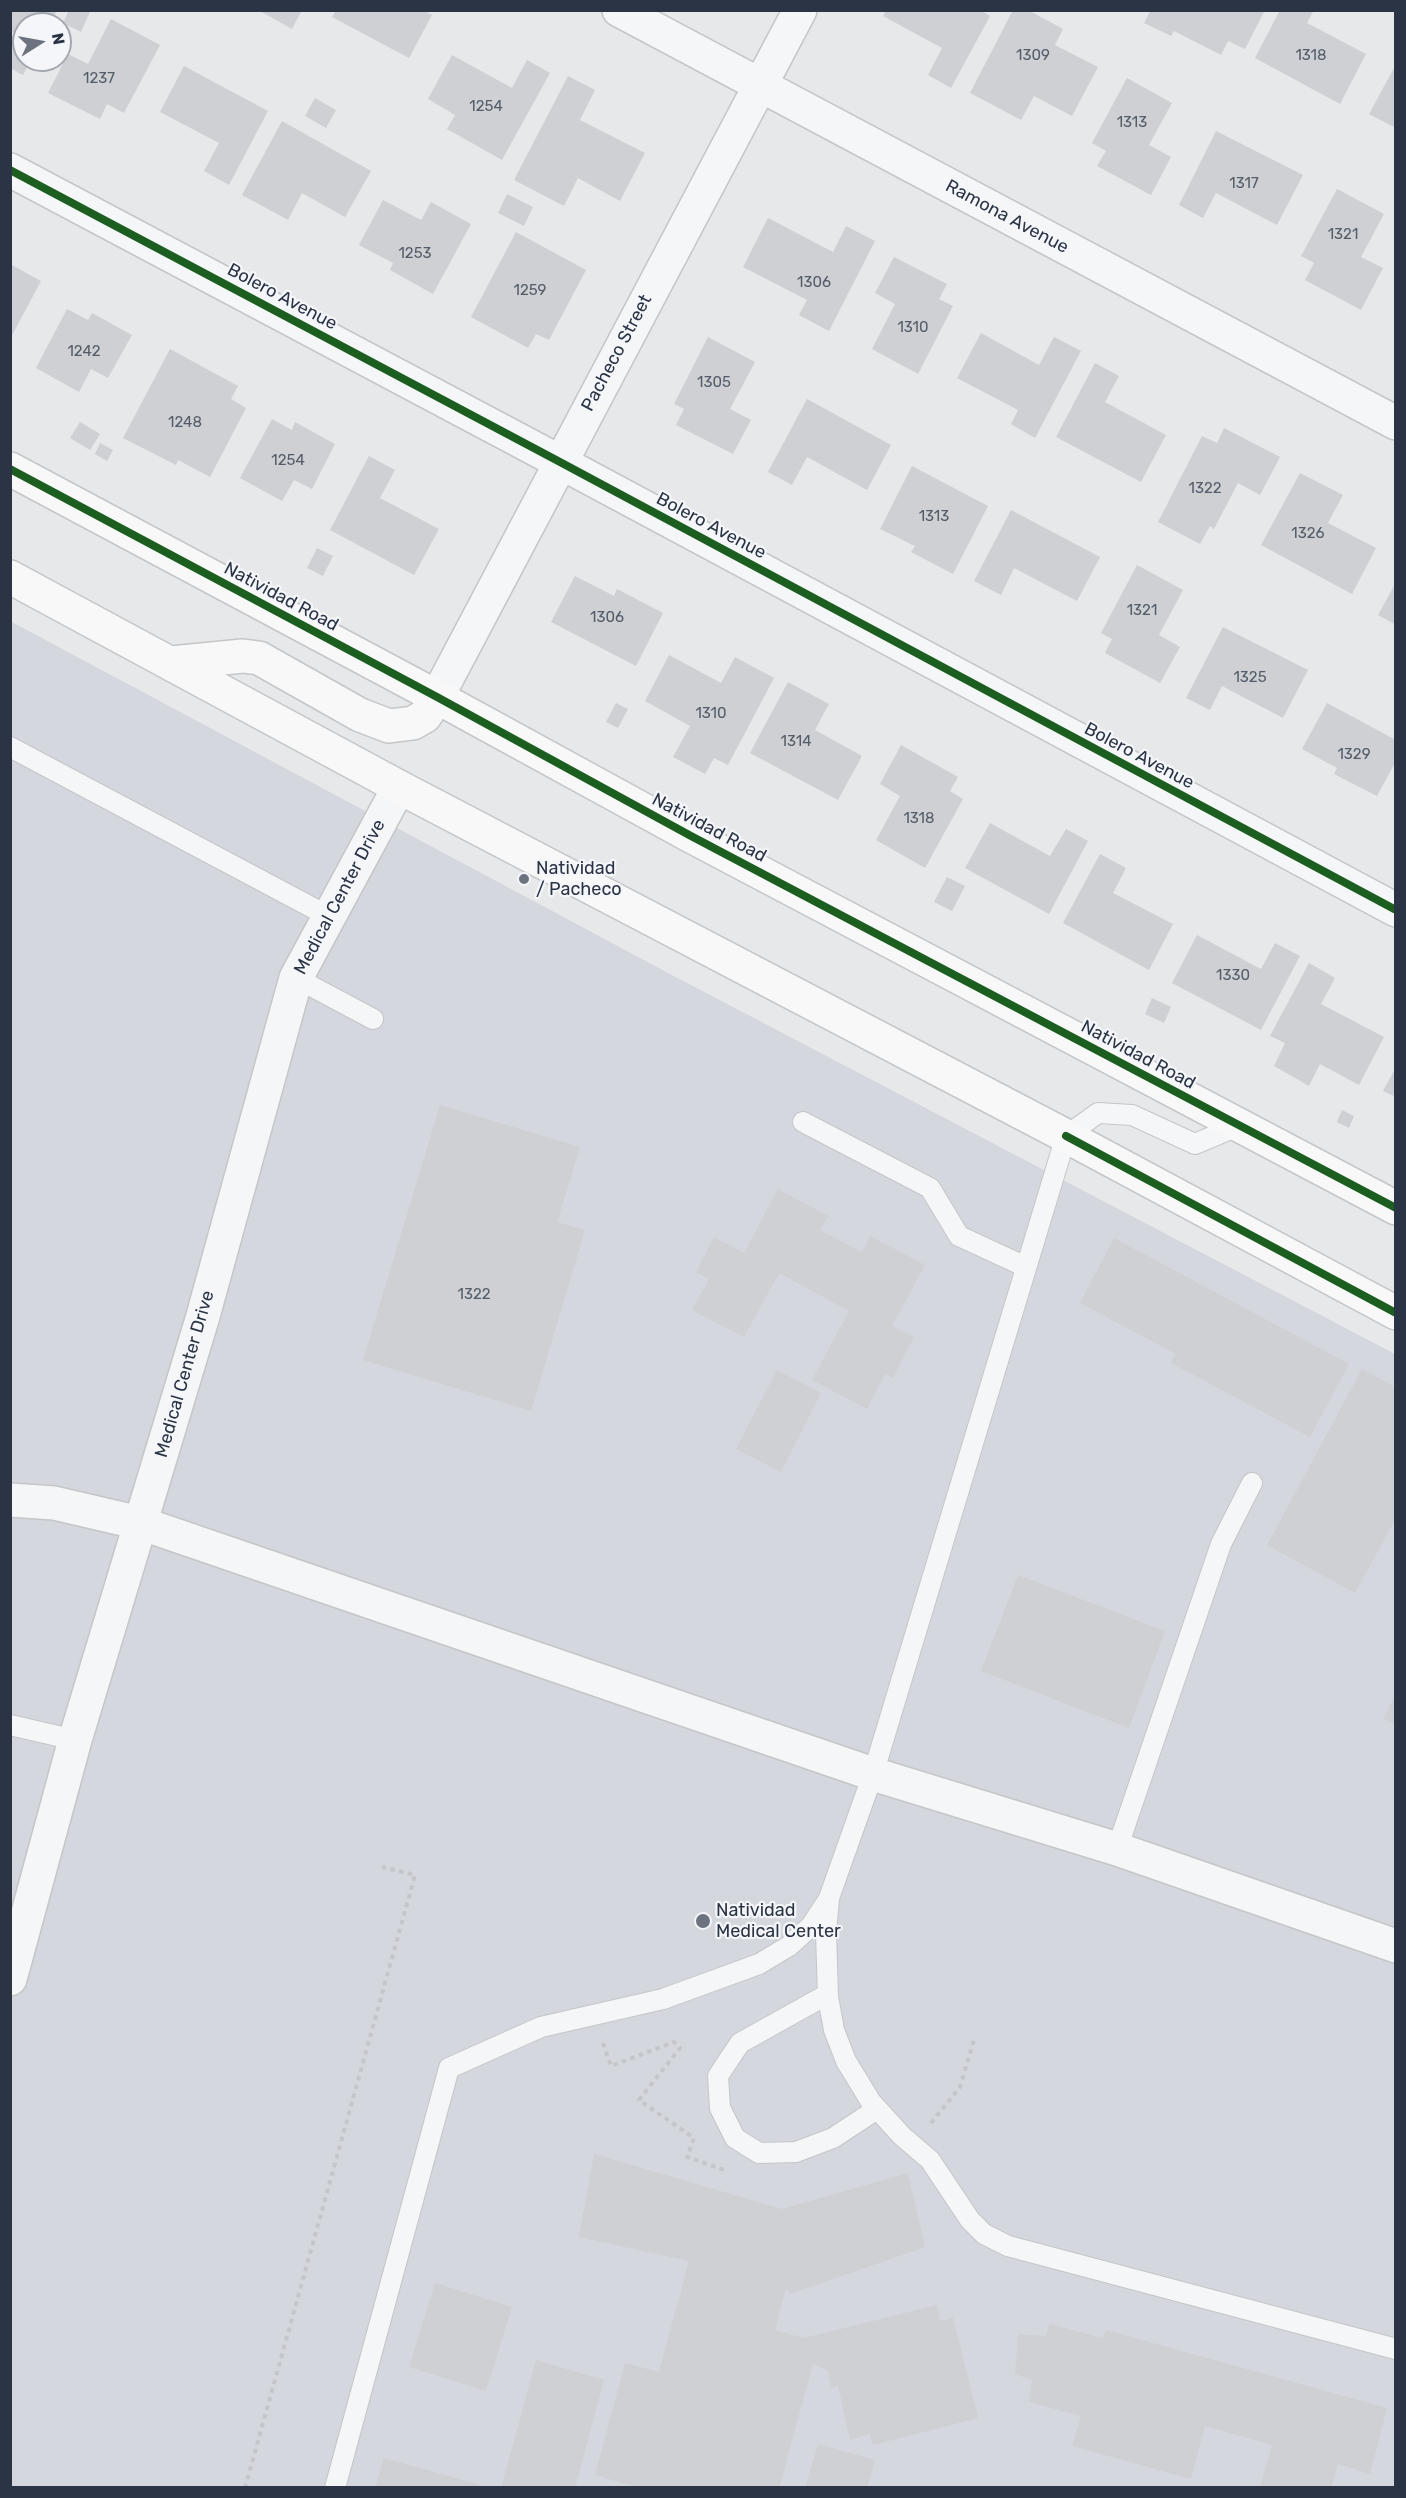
<!DOCTYPE html>
<html>
<head>
<meta charset="utf-8">
<style>
	body { margin:0 }
	#map { position:relative; width:1406px; height:2498px; overflow:hidden; background:#e6e8ea; font-family:Rubik,sans-serif }
	canvas { display:block }
	.frame { position:absolute; inset:0; border:12px solid #2b3445; pointer-events:none }
	.north { position:absolute; left:12px; top:12px; width:60px; height:60px; box-sizing:border-box; background:#f4f6f9; border:2px solid #a4a8b1; border-radius:50%; rotate:79deg; font-size:16px; font-weight:700; line-height:24px; text-align:center; color:#2b3445 }
	.north::after { content:''; display:block; margin:auto; width:21px; height:27px; background:#6c737f; clip-path:polygon(50% 0,100% 100%,50% 72%,0 100%) }
</style>
</head>
<body>
<div id="map">
<canvas width="1406" height="2498"></canvas>
<div class="frame"></div>
<div class="north">N</div>
</div>
<script>
const context = document.querySelector('canvas').getContext('2d');
context.lineJoin = 'round';
function paint(path, color) {
  context.fillStyle = color;
  context.fill(path, 'evenodd');
}
function shape(rows) {
  const path = new Path2D();
  for (const r of rows) {
    path.moveTo(r[0], r[1]);
    for (let i = 2; i < r.length; i += 2) path.lineTo(r[i], r[i + 1]);
  }
  return path;
}
function stroke(path, color, width, dash) {
  context.strokeStyle = color;
  context.lineWidth = width;
  context.lineCap = dash ? 'butt' : 'round';
  context.setLineDash(dash || []);
  context.stroke(path);
}
function write(font, color, halo, rows, align = 'center') {
  context.font = font + ' Rubik,sans-serif';
  context.lineWidth = 4.5;
  context.setLineDash([]);
  context.textBaseline = 'middle';
  context.strokeStyle = halo;
  context.fillStyle = color;
  for (const [text, x, y, turn = 0] of rows) {
    context.save();
    context.translate(x, y);
    context.rotate((+turn || 0) * Math.PI / 180);
    context.textAlign = isNaN(turn) ? turn : align;
    if (halo) context.strokeText(text, 0, 0);
    context.fillText(text, 0, 0);
    context.restore();
  }
}
paint(shape([
	[10,621,670,974,1395,1354,1395,2487,11,2487]
]), '#d4d7dd');
paint(shape([
	[10,10,57,10,50,24,24,24,24,60,31,60,23,75,10,68,10,40,14,33,10,31],
	[69,10,91,10,81,32,63,23],
	[258,10,302,10,292,29],
	[336,10,423,10,432,15,409,58,332,17],
	[886,10,980,10,990,16,951,88,928,75,942,48,883,16],
	[1013,10,1028,10,1063,29,1055,45,1098,67,1072,116,1034,96,1021,120,970,93],
	[1151,10,1265,10,1245,49,1228,41,1221,55,1174,31,1171,36,1144,23],
	[1280,10,1314,10,1307,23,1366,54,1340,104,1255,58],
	[111,19,160,45,124,113,107,104,100,119,48,93,68,54,88,64],
	[452,55,512,88,527,60,550,73,502,160,447,129,455,115,428,99],
	[184,66,268,111,229,185,204,171,219,143,160,112],
	[1394,68,1396,69,1396,128,1369,114],
	[568,76,595,90,580,120,645,153,620,201,578,178,564,206,514,180],
	[1127,78,1172,103,1149,145,1171,157,1151,195,1097,166,1106,151,1092,143],
	[315,98,336,110,326,128,305,116],
	[282,121,371,171,345,217,302,193,288,220,242,195],
	[1216,131,1303,175,1277,225,1216,193,1203,218,1179,205],
	[1337,189,1384,214,1361,257,1383,268,1361,310,1305,280,1314,263,1301,256],
	[507,194,533,207,524,226,498,213],
	[383,200,421,220,431,202,471,224,433,294,390,270,393,263,359,245],
	[768,218,833,252,846,226,875,241,829,331,799,315,807,300,743,267],
	[516,232,586,270,549,340,536,334,528,348,471,317],
	[894,257,947,284,939,299,953,306,918,374,872,349,895,304,875,293],
	[10,264,41,281,10,339],
	[67,309,88,320,92,313,132,335,108,378,91,369,79,392,36,368],
	[981,333,1039,365,1054,337,1081,351,1035,438,1011,424,1018,410,957,378],
	[708,337,755,362,730,409,751,420,733,454,676,425,684,409,674,404],
	[170,349,238,386,231,399,246,408,210,477,178,460,176,465,123,438],
	[1095,363,1119,376,1105,402,1166,435,1141,482,1056,437],
	[807,399,891,445,867,490,807,457,792,485,768,472],
	[272,419,292,430,295,422,335,444,312,489,294,480,282,501,240,478],
	[80,422,100,434,90,450,70,438],
	[1224,428,1280,457,1260,495,1238,483,1214,529,1210,526,1200,544,1158,522,1202,436,1217,443],
	[100,443,113,450,107,461,95,454],
	[369,456,395,470,380,498,439,529,414,575,330,530],
	[912,466,988,506,953,574,911,552,915,546,880,529],
	[1300,473,1343,495,1328,523,1376,548,1352,594,1261,545],
	[1011,510,1100,557,1077,601,1014,568,1001,595,974,581],
	[317,548,333,556,323,576,307,568],
	[1137,565,1183,590,1159,635,1180,647,1160,683,1105,653,1112,639,1101,633],
	[575,576,614,596,617,589,663,613,636,666,551,622],
	[1396,582,1396,625,1378,615],
	[1223,627,1308,670,1283,718,1222,686,1210,710,1186,698],
	[669,655,721,683,735,657,774,678,728,765,714,758,705,774,673,757,690,726,645,701],
	[788,682,829,704,815,730,862,756,838,800,750,753],
	[616,703,628,709,618,728,606,722],
	[1327,703,1396,740,1396,761,1377,796,1334,774,1337,768,1302,749],
	[901,745,958,777,950,791,963,799,925,868,876,840,900,796,880,784],
	[990,823,1050,856,1066,829,1088,841,1049,914,965,868],
	[1100,854,1126,868,1113,893,1173,924,1149,970,1063,923],
	[947,877,965,886,952,911,934,902],
	[1197,935,1261,969,1275,943,1300,956,1261,1030,1172,983],
	[1309,963,1335,978,1321,1004,1384,1037,1359,1085,1320,1064,1309,1086,1274,1066,1285,1043,1270,1036],
	[1152,998,1171,1007,1164,1023,1145,1014],
	[1396,1067,1396,1097,1383,1091],
	[440,1105,580,1147,557,1222,585,1230,531,1411,363,1360],
	[1342,1110,1354,1116,1349,1128,1337,1122],
	[778,1189,828,1216,820,1230,862,1252,870,1236,925,1265,892,1326,914,1337,893,1378,885,1374,867,1409,812,1380,849,1311,779,1273,744,1337,692,1310,709,1279,696,1272,714,1237,744,1253],
	[1114,1238,1349,1364,1310,1437,1171,1363,1176,1354,1080,1303],
	[1362,1369,1396,1387,1396,1518,1355,1593,1267,1545],
	[777,1370,821,1393,781,1472,736,1449],
	[1018,1575,1165,1631,1129,1728,981,1671],
	[1396,1694,1396,1725,1383,1719],
	[594,2154,782,2209,908,2173,925,2247,790,2294,786,2288,775,2330,804,2338,937,2305,940,2321,953,2318,978,2418,873,2445,870,2434,850,2440,838,2386,831,2388,828,2371,813,2364,779,2488,640,2488,595,2475,625,2363,659,2372,689,2261,579,2237],
	[435,2283,512,2307,486,2391,409,2367],
	[1049,2324,1103,2338,1106,2330,1387,2408,1370,2474,1338,2464,1331,2488,1260,2488,1272,2445,1205,2426,1191,2479,1072,2446,1081,2416,1029,2402,1032,2380,1015,2374,1018,2334,1046,2336],
	[536,2360,604,2380,575,2488,501,2488],
	[818,2444,875,2460,867,2488,805,2488],
	[384,2458,488,2487,488,2488,375,2488]
]), '#ced0d3');
const service = shape([
	[10,747,328,916],
	[296,978,373,1019],
	[803,1122,930,1188,959,1236,1026,1267],
	[1240,1125,1195,1144,1132,1115,1098,1113,1066,1136,873,1774,829,1898,826,1932,828,1997,834,2030,846,2061,871,2102,902,2136,930,2160,970,2220,984,2234,1008,2246,1396,2349],
	[10,1725,75,1740],
	[1117,1849,1221,1544,1252,1483],
	[828,1994,740,2043,718,2076,720,2108,735,2138,759,2153,796,2152,833,2138,877,2109],
	[335,2488,449,2068,541,2027,663,1999,759,1964,789,1946,811,1926,828,1900]
]);
const minor = shape([
	[619,10,1396,423],
	[10,170,560,462,1396,910],
	[437,697,800,10],
	[10,1500,54,1503,140,1523,873,1774,1117,1849,1396,1946],
	[10,1979,75,1740,203,1316,296,978,399,787]
]);
const secondary = shape([
	[10,469,437,697,691,836,1396,1208],
	[10,577,399,787,1066,1136,1396,1313],
	[171,663,243,656,259,658,360,715,389,726,413,723,425,716,437,697]
]);
stroke(service, '#c4c6c8', 22);
stroke(minor, '#c4c6c8', 36);
stroke(secondary, '#c4c6c8', 36);
stroke(shape([
	[603,2043,611,2066,674,2042,680,2048,639,2100,694,2138,687,2157,727,2171],
	[931,2123,960,2087,974,2040],
	[245,2488,415,1875,382,1867]
]), '#c5c6ca', 4, [4.5, 4.5]);
stroke(service, '#f5f6f7', 20);
stroke(minor, '#f5f6f7', 33);
stroke(secondary, '#f8f8f8', 33);
stroke(shape([
	[10,170,560,462,1396,910],
	[10,469,437,697,691,836,1396,1208],
	[1066,1136,1396,1313]
]), '#1b5e20', 8);
for (const [x, y, r, color] of [
	[524,879,6,"#6c737f"],
	[703,1921,8,"#6c737f"]
]) {
  const dot = new Path2D();
  dot.arc(x, y, r, 0, 2 * Math.PI);
  context.fillStyle = color;
  context.fill(dot);
  stroke(dot, '#f4f6f9', 2);
}
write('15px', '#545c69', null, [
	["1309",1033,56],
	["1318",1311,56],
	["1237",99,79],
	["1254",486,107],
	["1313",1132,123],
	["1317",1244,184],
	["1321",1343,235],
	["1253",415,254],
	["1306",814,283],
	["1259",530,291],
	["1310",913,328],
	["1242",84,352],
	["1305",714,383],
	["1248",185,423],
	["1254",288,461],
	["1322",1205,489],
	["1313",934,517],
	["1326",1308,534],
	["1321",1142,611],
	["1306",607,618],
	["1325",1250,678],
	["1310",711,714],
	["1314",796,742],
	["1329",1354,755],
	["1318",919,819],
	["1330",1233,976],
	["1322",474,1295]
]);
write('18px', '#2b3445', '#f4f6f9', [
	["Ramona Avenue",1007,217,28],
	["Bolero Avenue",282,297,28],
	["Pacheco Street",617,353,-62],
	["Bolero Avenue",711,526,28],
	["Natividad Road",281,597,28],
	["Bolero Avenue",1139,756,28],
	["Natividad Road",709,828,28],
	["Medical Center Drive",340,897,-62],
	["Natividad Road",1138,1055,28],
	["Medical Center Drive",185,1374,-74]
]);
write('18px', '#2b3445', '#f4f6f9', [
	["Natividad",536,869],
	["/ Pacheco",536,890],
	["Natividad",716,1911],
	["Medical Center",716,1932]
], 'left');
</script>
</body>
</html>
